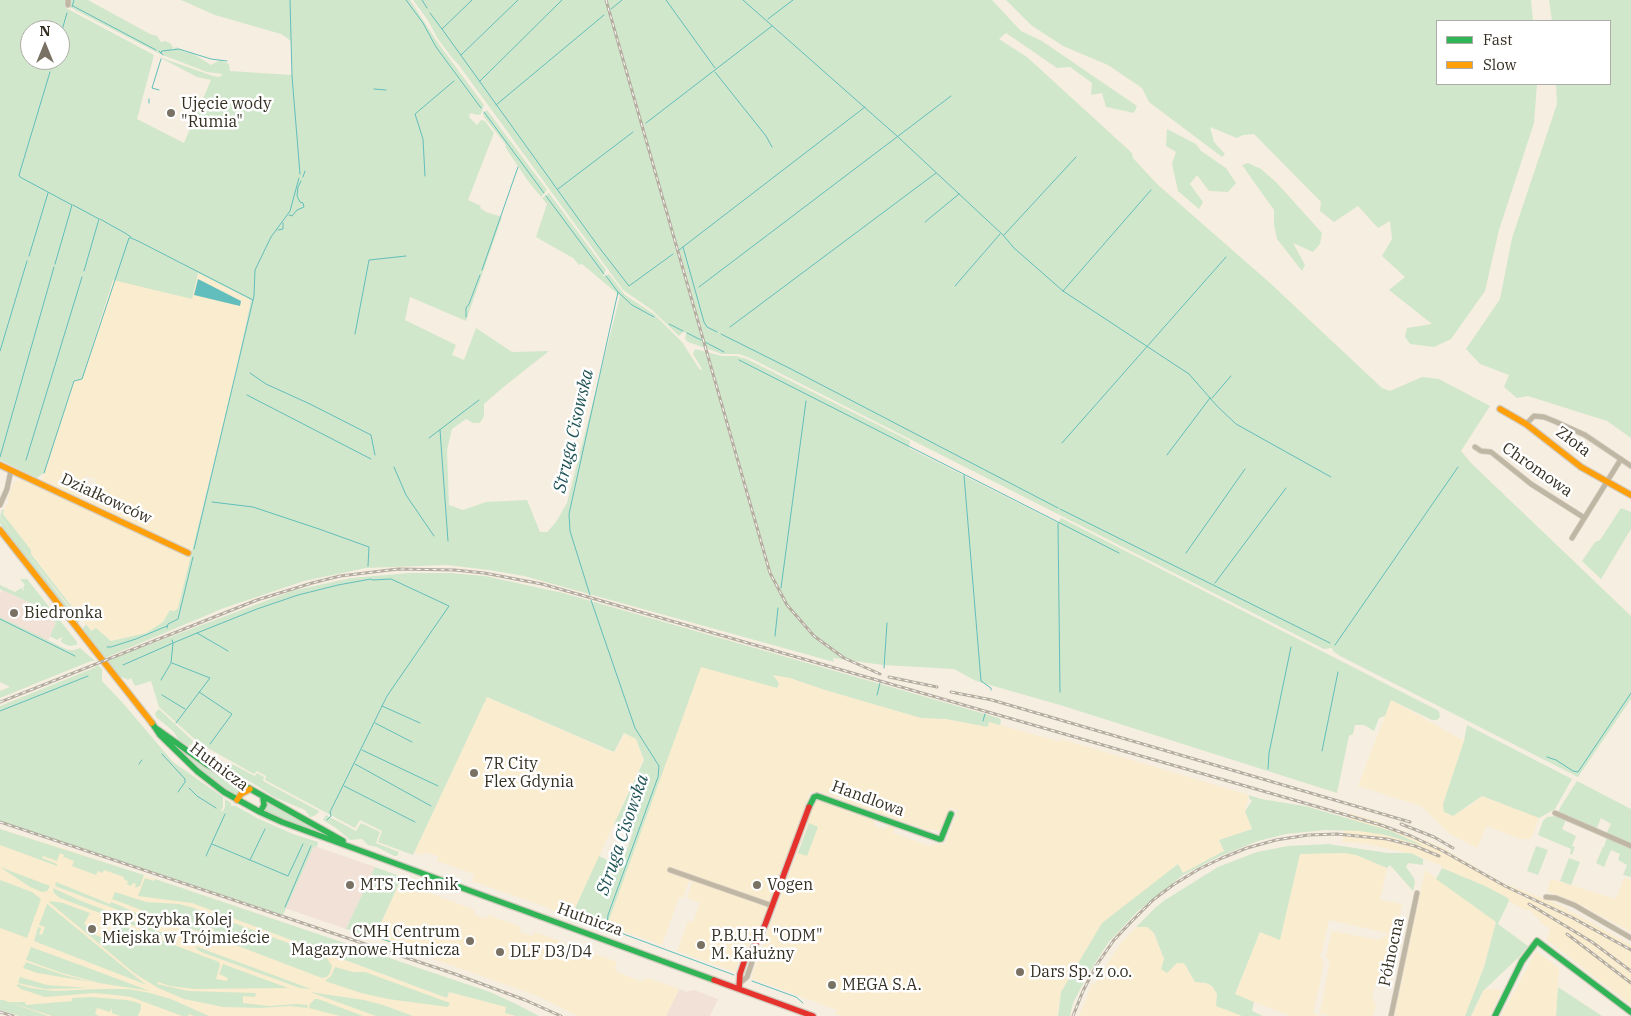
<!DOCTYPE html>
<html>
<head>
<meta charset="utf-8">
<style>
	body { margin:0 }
	#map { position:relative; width:1631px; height:1016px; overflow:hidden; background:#f6eee0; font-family:"IBM Plex Serif",serif }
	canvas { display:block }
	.legend { position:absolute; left:1436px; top:20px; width:175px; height:65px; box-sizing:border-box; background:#fff; border:1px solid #aeaca7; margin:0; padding:6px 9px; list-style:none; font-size:15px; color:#352f22 }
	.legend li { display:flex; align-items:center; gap:10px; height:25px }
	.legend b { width:25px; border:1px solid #aeaca7 }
	.north { position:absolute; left:20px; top:20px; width:50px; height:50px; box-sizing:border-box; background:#fff; border:1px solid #aeaca7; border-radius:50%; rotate:0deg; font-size:14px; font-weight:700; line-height:20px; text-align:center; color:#352f22 }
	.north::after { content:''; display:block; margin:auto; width:18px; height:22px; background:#797264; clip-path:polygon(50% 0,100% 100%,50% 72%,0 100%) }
</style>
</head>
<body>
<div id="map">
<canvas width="1631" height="1016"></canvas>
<ul class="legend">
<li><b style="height:6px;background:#30b455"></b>Fast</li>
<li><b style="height:6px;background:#ff9f0a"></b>Slow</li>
</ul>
<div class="north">N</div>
</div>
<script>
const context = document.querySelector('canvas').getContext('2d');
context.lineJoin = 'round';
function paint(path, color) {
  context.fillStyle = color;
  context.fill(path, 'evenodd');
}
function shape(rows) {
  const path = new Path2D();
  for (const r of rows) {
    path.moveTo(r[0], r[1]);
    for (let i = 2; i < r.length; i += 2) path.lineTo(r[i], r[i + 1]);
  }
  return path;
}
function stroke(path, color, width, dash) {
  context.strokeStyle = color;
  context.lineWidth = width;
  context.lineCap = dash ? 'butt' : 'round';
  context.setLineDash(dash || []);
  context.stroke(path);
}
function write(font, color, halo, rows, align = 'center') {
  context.font = font + ' "IBM Plex Serif",serif';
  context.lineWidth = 5;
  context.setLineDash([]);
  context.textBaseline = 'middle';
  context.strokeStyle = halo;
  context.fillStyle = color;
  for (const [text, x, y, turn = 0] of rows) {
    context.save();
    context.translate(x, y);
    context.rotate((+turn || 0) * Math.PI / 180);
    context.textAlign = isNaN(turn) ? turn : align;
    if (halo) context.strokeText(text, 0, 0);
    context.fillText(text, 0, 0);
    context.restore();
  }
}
paint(shape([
	[2,590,50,612,56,623,48,641,0,617,0,594],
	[314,846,375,867,346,929,285,908],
	[679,989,686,992,694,990,718,999,710,1016,666,1016]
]), '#f1e1d6');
paint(shape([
	[127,237,251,300,234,380,178,608,174,611,170,610,163,622,146,633,111,641,96,628,91,631,31,554,3,514,5,506,9,503,7,499,14,482,20,480,40,486,74,380,82,378],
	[86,476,96,479,90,503,80,498],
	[701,666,777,688,779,683,773,675,790,678,825,690,921,718,946,719,988,727,989,722,1061,742,1061,739,1249,795,1245,811,1252,829,1219,840,1224,851,1183,873,1177,864,1061,992,1057,1016,841,1016,835,1014,837,1010,751,978,808,824,808,819,813,806,817,801,823,801,874,820,874,825,877,827,885,829,888,825,895,828,893,833,930,846,933,844,945,844,958,810,950,808,941,832,932,829,930,831,843,801,842,798,839,797,837,798,818,791,818,793,810,792,764,922,750,944,742,954,735,972,677,951,688,921,693,922,700,903,687,898,692,882,689,881,683,898,679,897,662,945,611,927,609,920],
	[487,697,614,753,625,734,636,739,643,760,571,918,543,906,472,881,474,874,437,861,438,856,424,852,422,855,414,852],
	[1391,700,1464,741,1443,804,1444,812,1453,816,1471,805,1482,796,1539,818,1531,839,1520,839,1487,826,1477,848,1450,834,1421,806,1358,786],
	[1349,813,1382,823,1441,847,1501,882,1567,908,1570,913,1572,912,1631,945,1631,1005,1547,940,1550,928,1545,926,1530,910,1525,910,1509,901,1508,898,1485,886,1442,868,1442,866,1415,855,1368,844,1342,842],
	[0,829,66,849,271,918,267,931,447,998,449,992,507,1007,505,1013,516,1016,29,1016,0,1007],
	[1344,853,1356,855,1387,868,1380,900,1402,904,1396,935,1329,920,1322,952,1320,955,1324,963,1313,1014,1323,1016,1291,1016,1235,995,1260,932,1280,940,1300,854],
	[1425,870,1496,922,1484,967,1465,1016,1394,1016],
	[1624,878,1631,880,1631,932,1581,905,1547,891,1551,879,1616,899],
	[400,882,475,910,474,915,487,919,488,915,521,927,520,932,532,936,534,932,571,945,570,949,582,954,584,950,617,962,615,967,617,971,603,1002,617,972,640,981,648,978,679,989,666,1016,578,1016,538,996,374,938],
	[1136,927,1147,927,1154,933,1164,959,1161,969,1174,967,1177,963,1184,963,1195,982,1206,983,1212,986,1217,994,1216,1006,1242,1016,1079,1016,1092,984,1094,985,1120,944],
	[1332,931,1378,940,1388,934,1397,944,1399,945,1391,985,1376,982,1372,997,1376,1006,1373,1016,1332,1016,1320,1014,1330,961,1326,956],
	[1536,951,1559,968,1556,1016,1501,1016],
	[1485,989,1502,990,1490,1016,1471,1016]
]), '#faeccf');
paint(shape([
	[0,0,67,0,66,8,154,55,137,119,184,143,211,80,197,77,159,57,213,76,219,77,223,74,207,72,160,54,75,10,71,7,70,0,88,0,150,34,157,36,161,42,165,41,170,43,173,47,172,50,176,47,186,52,191,52,211,65,220,60,229,64,230,71,292,75,291,41,281,34,215,15,181,0,410,0,438,43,484,105,481,114,478,115,470,113,469,117,477,125,481,120,485,121,494,133,468,200,481,206,480,208,486,212,502,217,466,321,410,297,405,320,456,345,452,355,464,360,476,328,512,352,549,351,506,385,484,404,484,416,480,423,473,423,466,419,452,429,447,450,449,505,463,510,486,502,527,500,540,532,547,532,556,522,567,503,620,296,582,264,579,265,573,258,536,237,547,204,542,198,549,193,606,270,603,275,604,276,609,274,625,295,654,314,682,342,700,370,702,369,693,354,695,349,722,356,736,356,747,359,910,441,909,448,1058,523,1061,518,1439,711,1440,717,1437,720,1432,720,1391,700,1385,716,1379,718,1374,731,1364,725,1355,725,1353,734,1349,736,1337,793,1060,705,976,681,954,669,883,665,833,658,834,662,524,576,489,570,446,565,366,568,304,581,224,608,105,658,82,630,86,624,91,631,96,628,111,641,146,633,163,622,170,610,174,611,178,608,234,380,251,300,198,273,192,299,113,280,82,379,74,380,45,472,37,478,0,460],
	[30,30,60,30,60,60,30,60],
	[413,0,992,0,1021,31,1042,41,1137,106,1134,113,1106,107,1102,93,1091,95,1092,83,1070,67,1057,68,1006,33,999,39,1027,57,1132,153,1133,158,1157,184,1270,283,1382,388,1390,391,1422,377,1439,379,1490,406,1461,451,1471,463,1631,616,1631,699,1578,777,1340,656,1333,651,1332,648,1324,649,750,358,739,354,722,354,688,342,685,339,686,333,683,332,679,336,652,310,623,290,458,64,453,59,438,39,427,19],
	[1006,0,1531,0,1533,21,1437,21,1437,84,1537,84,1534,123,1499,230,1485,291,1451,339,1434,347,1410,344,1405,337,1407,328,1432,324,1389,290,1405,277,1382,256,1392,239,1390,221,1378,228,1358,206,1334,222,1320,211,1321,202,1254,134,1243,135,1237,138,1210,127,1214,142,1225,154,1222,157,1149,102,1142,88,1108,65,1063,46,1031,25],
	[1549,0,1631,0,1631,438,1607,421,1528,396,1517,398,1504,387,1509,375,1480,364,1466,349,1500,299,1512,238,1557,104,1556,84,1610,84,1610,21,1552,21],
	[487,110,547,190,541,197,528,181,505,147,506,145,484,117,483,113],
	[1167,129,1196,144,1201,151,1226,168,1236,183,1228,192,1209,191,1197,175,1190,184,1203,202,1199,209,1178,191,1172,164,1176,152,1166,146],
	[1248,163,1261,169,1276,182,1322,233,1320,244,1313,252,1293,243,1305,265,1302,271,1277,239,1274,224,1274,210,1242,165],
	[1621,508,1631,512,1631,529,1601,579,1582,561,1595,542,1600,540],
	[2,510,4,510,3,514,31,550,31,554,82,620,81,621,19,543,80,622,75,622,33,569,0,523,0,517,15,537,0,516],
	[410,573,450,573,485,576,563,593,999,718,1001,720,1000,725,989,722,988,727,946,719,921,718,825,690,790,678,773,675,779,683,777,688,701,667,609,920,610,926,608,934,571,921,568,919,568,917,571,917,599,856,621,867,633,832,614,824,644,760,636,739,624,733,614,752,487,697,413,855,378,842,382,831,360,820,355,828,265,780,266,776,257,771,254,774,199,743,159,707,151,681,135,686,131,678,128,680,122,677,119,678,106,661,292,591,351,578],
	[20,579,27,579,77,642,77,645,69,646,61,642,62,637,57,640,50,636,56,623,54,621,54,619,50,612,0,589,0,585,15,592,21,588,24,591,23,587,25,585],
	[0,617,68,650,74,650,80,648,95,661,91,661,0,698,0,691,10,687,0,682],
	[98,665,102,669,102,681,122,702,173,762,223,797,223,807,221,811,223,811,225,807,225,799,231,803,231,806,236,806,259,819,293,834,318,842,317,847,314,846,283,915,0,821,0,706,94,668],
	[159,709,193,741,192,744,188,746,179,740,173,731,156,717,155,713],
	[1467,725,1572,779,1555,809,1539,818,1482,796,1453,816,1444,812,1443,804,1464,741],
	[188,758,191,758,245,789,236,796,218,785,187,760],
	[232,764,255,776,257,773,264,777,263,781,319,811,318,813,314,816,310,817,305,810,274,797,251,782,243,779,234,773,227,771,227,767],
	[1577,781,1631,809,1631,844,1606,834,1611,824,1601,818,1596,830,1558,813,1561,806],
	[1249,795,1261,799,1305,806,1391,831,1424,846,1385,835,1360,831,1325,830,1286,834,1258,841,1218,857,1183,875,1137,912,1108,943,1087,976,1073,1003,1070,1016,1058,1016,1061,992,1102,923,1178,864,1183,873,1224,851,1219,840,1252,829,1245,811,1252,801,1249,798],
	[265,800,311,825,312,828,308,830,264,811],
	[326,815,356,831,361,823,380,832,376,843,399,852,397,856,394,856,377,847,368,845,362,839,350,840,336,828,323,820],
	[1556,816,1566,820,1562,829,1576,836,1572,846,1575,847,1572,855,1570,854,1571,849,1538,835,1543,821,1547,817],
	[809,823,818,827,807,856,798,853],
	[0,829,144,875,140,886,135,888,136,884,133,883,131,886,127,884,128,881,124,880,124,877,104,870,102,873,98,871,96,875,72,866,74,861,64,857,62,862,64,855,60,853,57,861,43,856,42,858,57,864,57,866,0,845],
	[1607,837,1631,848,1631,877,1623,875,1627,865,1618,860,1620,854,1611,850,1604,867,1596,863,1603,847,1604,847],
	[1328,844,1388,853,1411,853,1423,859,1423,865,1408,863,1406,867,1414,878,1415,883,1413,891,1390,865,1387,868,1356,855,1344,853,1300,854,1280,940,1260,932,1235,994,1254,1002,1252,1011,1263,1016,1242,1016,1216,1006,1217,994,1212,986,1206,983,1195,982,1184,963,1177,963,1167,973,1161,969,1164,959,1154,933,1147,927,1136,927,1156,907,1165,900,1218,867,1257,852,1288,846],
	[1536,846,1548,850,1538,875,1527,871],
	[1569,858,1580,862,1571,885,1560,881],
	[0,867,50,886,47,891,42,892,30,887],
	[375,867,402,877,374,938,346,929],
	[1442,868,1485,886,1508,898,1509,901,1498,924,1528,946,1520,956,1483,991,1471,1016,1465,1016,1484,967,1496,922,1436,879],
	[145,878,154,881,155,879,490,992,514,1003,539,1016,516,1016,505,1013,506,1007,449,992,447,998,192,903,138,896],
	[0,880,32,892,41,899,27,938,0,928],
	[56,882,110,904,111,902,121,906,142,916,126,913,55,886],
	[53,888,79,900,173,937,172,940,60,898,54,893],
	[115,892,146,902,179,904,191,907,326,957,332,966,330,973,327,977,322,978,212,936,214,929,204,926,201,932,185,927,187,922,185,921,182,925,112,899],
	[50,901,63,903,90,913,84,924,87,926,86,931,103,938,103,941,108,943,109,939,119,943,121,937,112,933,116,923,219,962,220,965,216,979,227,981,228,978,219,974,223,964,288,988,194,989,170,986,158,982,157,984,188,991,256,993,255,997,243,996,243,1003,269,1006,296,1004,308,1005,307,1008,290,1006,260,1008,223,1007,184,999,158,988,134,973,49,902],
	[47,904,136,977,147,985,34,941,38,927,41,928,39,934,42,935,45,927,39,925],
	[195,946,311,989,300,988,201,952,197,949],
	[31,947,91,969,150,991,99,983,62,973,26,960],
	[26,962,64,975,92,982,37,973,23,968],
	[335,967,353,972,365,972,450,1003,448,1007,388,999,361,993,325,981,331,976],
	[20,977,47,985,89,988,45,989,18,983],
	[17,984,31,988,54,991,99,989,128,989,150,993,171,999,209,1016,194,1016,189,1014,188,1016,182,1016,131,997,116,995,94,993,45,997,21,989,17,986],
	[1558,987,1602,1016,1556,1016],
	[310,992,364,1000,383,1005,413,1016,376,1016],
	[91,997,127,1000,139,1003,141,1005,141,1008,138,1016,120,1016,112,1013,112,1008,110,1012,97,1008,95,1014,99,1016,52,1016,9,1002,25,1002,26,1005,72,1001,72,998],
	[315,999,318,999,363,1016,340,1016,309,1008,310,1004],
	[0,1000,3,1000,48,1016,19,1016,0,1010]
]), '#d1e7cb');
paint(shape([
	[198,279,241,301,240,306,194,295]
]), '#62bebc');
stroke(shape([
	[290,0,292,76,300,174],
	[406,0,423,23,436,47,481,108],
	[422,0,427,8],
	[666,0,715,68],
	[743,0,897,136,1003,235,1014,248,1063,291,1189,374,1217,406,1236,424,1331,477],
	[73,6,156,50],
	[72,7,74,0],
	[611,9,622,0],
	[430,13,442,29,472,0],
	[768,19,793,0],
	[442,29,598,246,629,286,673,254],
	[60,37,67,13],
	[159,51,163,55],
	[161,53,162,51,179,49,211,59,227,61],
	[461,55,518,0],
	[51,69,53,60],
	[50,72,19,175,20,177,72,205,55,264],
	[715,72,766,136,772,147],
	[479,82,562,0],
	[374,89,386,90],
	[159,90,152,88,161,59],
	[149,99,149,103],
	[496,105,604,15],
	[484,112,544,193],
	[646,123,772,26],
	[425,176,423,139,415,114,454,81],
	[303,177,305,171],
	[558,189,633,132],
	[546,196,604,274],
	[73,205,99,219,84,271],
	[289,215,292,216,297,210,304,207,303,203,300,202,297,196,298,187,301,181],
	[100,219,125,233,131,237],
	[925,222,959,194],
	[278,230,283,229,283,223],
	[1004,235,1076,157],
	[683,247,704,322,707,327,717,332],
	[679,250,865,107],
	[29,256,48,193],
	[482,270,518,167],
	[955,286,1000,234],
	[699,287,951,96],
	[1063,291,1151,190],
	[618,292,632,305,654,317],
	[466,317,466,308,469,304,480,275],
	[669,324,683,331],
	[730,327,936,173],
	[687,333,701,340],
	[355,334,369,260,406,256],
	[721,334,791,369,1058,508],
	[705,342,724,352],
	[0,351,27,261],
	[739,360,1119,553],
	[250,373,266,384,310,404,371,435,375,455],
	[247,395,371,459],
	[1212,398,1231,376],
	[440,430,448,541],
	[429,438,479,400],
	[1062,443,1226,257],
	[1167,455,1210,398],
	[0,457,54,267],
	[26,460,82,277],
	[394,467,406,495,434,536],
	[44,473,74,381,82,379,129,238,131,238,138,241,253,300],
	[964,475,981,681,991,688,991,690],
	[212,502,253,507,319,529,369,547,368,566],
	[1060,509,1330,643],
	[1058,523,1060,692],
	[194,549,254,296,255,270,271,237,290,211,299,178],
	[1186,553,1245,469],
	[1215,583,1286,488],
	[781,588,806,401],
	[590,595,570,531,569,514,618,292,606,276],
	[591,600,635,728,659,766,658,777,608,915,607,926,610,929,734,975],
	[0,619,75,656],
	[167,628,168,624,178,619,193,557],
	[197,633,257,609,298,595,338,585,371,579,373,580,391,579,449,606,387,696,330,812,331,816,327,820],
	[775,636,778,608],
	[1335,645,1458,467],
	[107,647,111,647,136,639,167,626],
	[172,663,210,678,176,723],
	[123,665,173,643,172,640],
	[884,668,887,623],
	[161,680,171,663,173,643,197,633,228,651],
	[199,692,232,714,210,744],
	[162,695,185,709],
	[877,695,880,683],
	[382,706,420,723],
	[0,711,88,676],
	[983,721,985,714],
	[375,723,412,742],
	[362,750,438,786],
	[1322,751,1338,672],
	[162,754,185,779,185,782,178,792],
	[1547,757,1556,760,1573,771,1578,772,1631,693],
	[139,764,142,760],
	[355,764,431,806],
	[1268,769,1269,753,1291,647],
	[344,786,415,822],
	[189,788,197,796,216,808],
	[212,844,288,876,303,844],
	[206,856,225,814],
	[250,860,265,829],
	[285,907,311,846],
	[379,938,397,944],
	[397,947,411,952],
	[752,981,796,997,803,1003]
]), '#62bebc', 1);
const street = shape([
	[68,5,68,0],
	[1526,424,1534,416,1544,417,1554,421,1585,435,1631,466],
	[1475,447,1481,451,1491,452,1531,484,1583,517],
	[0,505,7,489,11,470],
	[1572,538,1621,459],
	[1555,813,1631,846],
	[670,870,773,906],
	[1546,897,1556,898,1574,905,1631,938],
	[740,983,747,977,752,962,751,953],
	[1391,1016,1417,893]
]);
const fast = shape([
	[152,723,160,735,197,771,224,792,260,812,282,822,714,980],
	[157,729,206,764,343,841],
	[809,807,814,797,817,796,939,839,941,839,951,814],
	[260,812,264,805,263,797],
	[1495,1016,1522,961,1537,941,1631,1012]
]);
const slow = shape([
	[1500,409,1526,424,1581,467,1631,495],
	[0,465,188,553],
	[0,530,152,723],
	[237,800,241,794,250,789]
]);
const jam = shape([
	[714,980,813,1016],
	[739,989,740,974,745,959,751,953,765,925,809,807]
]);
stroke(street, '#d2cbbf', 6);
stroke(fast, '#d2cbbf', 8);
stroke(slow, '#d2cbbf', 8);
stroke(jam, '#d2cbbf', 8);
stroke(street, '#c0b6a4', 4.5);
stroke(fast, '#30b455', 5.5);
stroke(slow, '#ff9f0a', 5.5);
stroke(jam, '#e5322d', 5.5);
const rail = shape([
	[606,0,770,573,787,605,814,636,844,658,880,674],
	[889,677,937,687],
	[951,692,992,700,1410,822],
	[0,702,257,600,312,583,340,576,398,569,455,570,484,573,542,584,595,599,1381,825,1411,836,1443,851,1505,886,1573,918,1631,950],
	[0,822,455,974,525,1000,561,1016],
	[1401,824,1434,837,1453,848],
	[1529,904,1592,942,1631,971],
	[1567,934,1631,983],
	[0,1012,13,1016],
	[1073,1016,1083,991,1096,966,1114,940,1131,922,1153,900,1173,885,1199,869,1222,858,1247,848,1276,840,1308,835,1337,834,1387,839,1415,846,1439,856]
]);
stroke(rail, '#b5ada0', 3);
stroke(rail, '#fff', 1, [4]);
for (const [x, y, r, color] of [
	[171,113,5,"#797264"],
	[14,613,5,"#797264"],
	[474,773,5,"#797264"],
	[350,885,5,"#797264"],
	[757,885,5,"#797264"],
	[92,929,5,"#797264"],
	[470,941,5,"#797264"],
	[701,945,5,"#797264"],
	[500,952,5,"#797264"],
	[1020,972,5,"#797264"],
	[832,985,5,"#797264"]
]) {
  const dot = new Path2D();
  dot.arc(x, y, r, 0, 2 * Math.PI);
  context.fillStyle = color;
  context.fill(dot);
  stroke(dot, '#fff', 2);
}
write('16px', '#352f22', '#fff', [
	["Ujęcie wody",181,104],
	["\"Rumia\"",181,122],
	["Biedronka",24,613],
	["7R City",484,764],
	["Flex Gdynia",484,782],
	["MTS Technik",360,885],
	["Vogen",767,885],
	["PKP Szybka Kolej",102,920],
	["Miejska w Trójmieście",102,938],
	["CMH Centrum",460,932,"right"],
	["Magazynowe Hutnicza",460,950,"right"],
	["P.B.U.H. \"ODM\"",711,936],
	["M. Kałużny",711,954],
	["DLF D3/D4",510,952],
	["Dars Sp. z o.o.",1030,972],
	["MEGA S.A.",842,985]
], 'left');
write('16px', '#352f22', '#fff', [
	["Złota",1573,442,37],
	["Chromowa",1537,470,35],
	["Działkowców",106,499,25],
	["Hutnicza",219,767,37],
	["Handlowa",868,799,20],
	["Hutnicza",590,920,20],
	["Północna",1392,952,-78]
]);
write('italic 18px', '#1f5355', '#fff', [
	["Struga Cisowska",574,431,-77],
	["Struga Cisowska",623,835,-71]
]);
</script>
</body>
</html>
